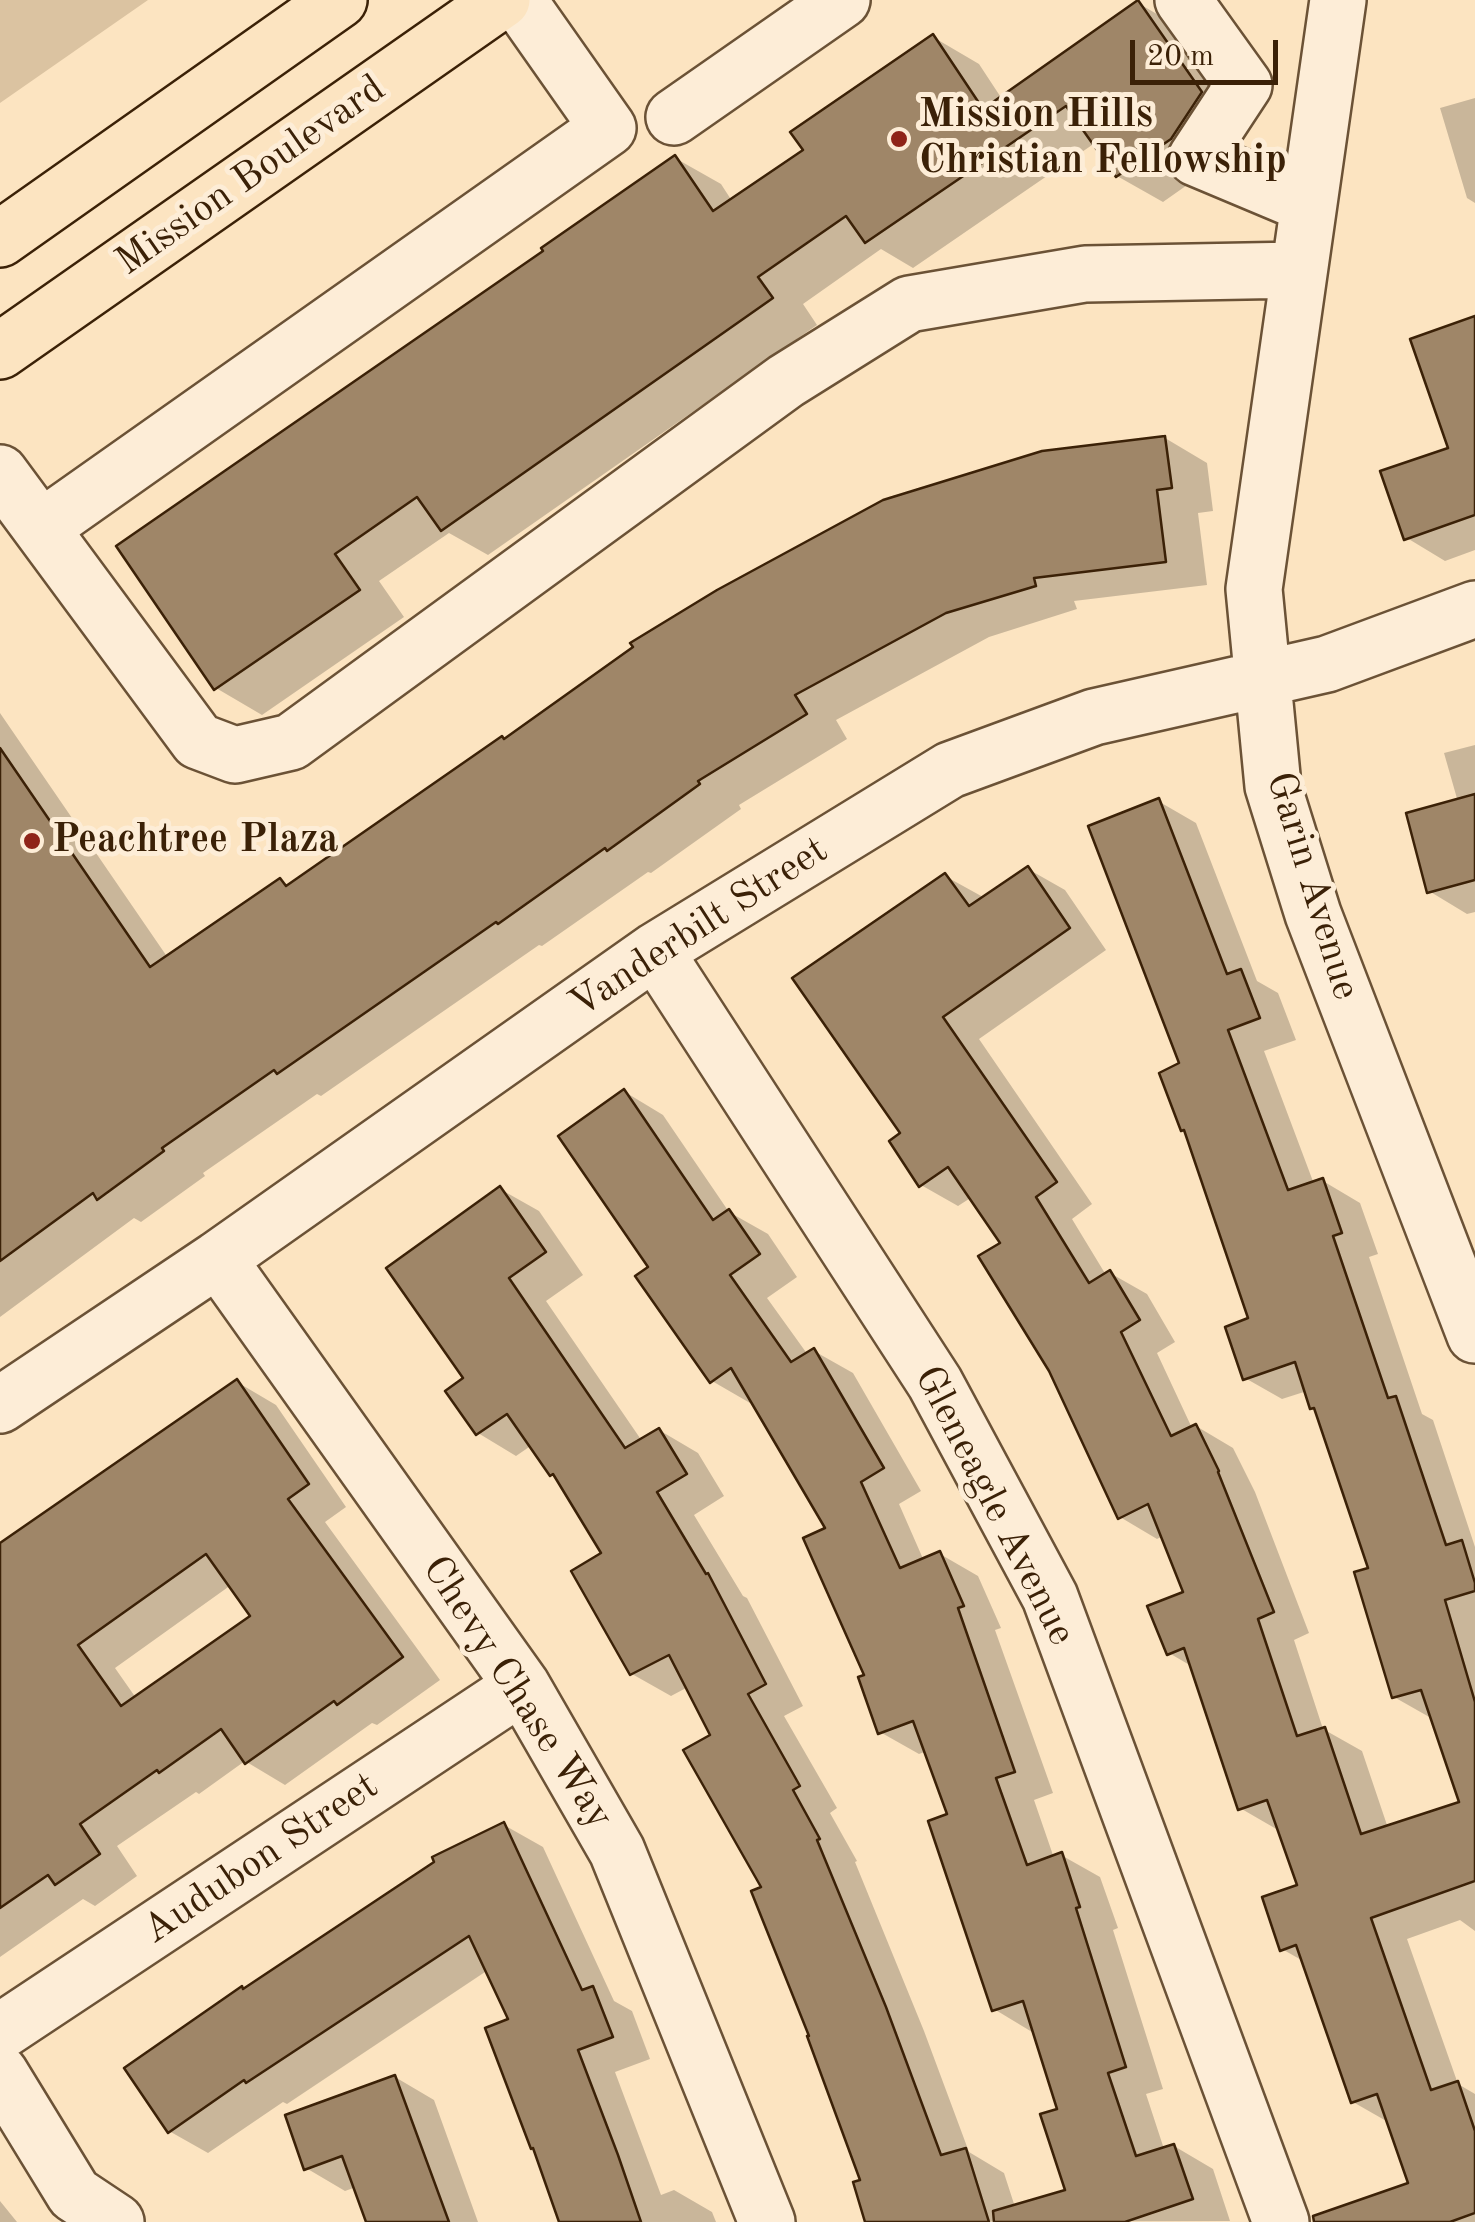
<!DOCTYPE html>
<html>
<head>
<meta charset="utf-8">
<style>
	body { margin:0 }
	#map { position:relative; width:1475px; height:2222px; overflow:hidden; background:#fce4c1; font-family:"Old Standard TT",serif }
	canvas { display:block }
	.scale { position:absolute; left:1130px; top:40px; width:148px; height:45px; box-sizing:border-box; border:5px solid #3b2107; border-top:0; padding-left:12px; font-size:30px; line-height:35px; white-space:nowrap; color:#3b2107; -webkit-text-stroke:8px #fdedd7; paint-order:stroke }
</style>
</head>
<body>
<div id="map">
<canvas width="1475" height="2222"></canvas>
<div class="scale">20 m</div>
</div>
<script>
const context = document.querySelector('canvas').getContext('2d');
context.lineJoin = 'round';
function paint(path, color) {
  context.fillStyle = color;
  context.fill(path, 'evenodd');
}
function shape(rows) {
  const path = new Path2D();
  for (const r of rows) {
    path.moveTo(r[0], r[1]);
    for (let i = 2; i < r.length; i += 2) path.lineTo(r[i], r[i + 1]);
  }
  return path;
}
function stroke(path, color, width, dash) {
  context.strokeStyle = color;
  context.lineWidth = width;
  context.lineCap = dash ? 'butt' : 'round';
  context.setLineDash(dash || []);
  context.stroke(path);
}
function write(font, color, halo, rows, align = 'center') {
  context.font = font + ' "Old Standard TT",serif';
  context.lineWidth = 10;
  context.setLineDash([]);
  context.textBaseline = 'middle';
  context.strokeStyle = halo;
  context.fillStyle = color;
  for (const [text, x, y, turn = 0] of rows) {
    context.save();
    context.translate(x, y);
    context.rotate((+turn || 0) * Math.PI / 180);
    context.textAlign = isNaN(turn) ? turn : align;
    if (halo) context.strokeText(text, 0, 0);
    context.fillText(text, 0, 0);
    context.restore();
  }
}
paint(shape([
	[0,0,148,0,0,103]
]), '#dbc3a1');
paint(shape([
	[1138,3,1184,30,1247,120,1217,164,1163,202,1117,176,1095,143,913,268,881,249,803,304,817,325,488,555,449,533,379,581,404,617,262,715,216,688,547,252,675,158,721,184,732,201,806,151,933,37,979,64,1002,99],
	[1475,98,1475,203,1467,198,1440,108],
	[1475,319,1475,550,1445,561,1407,538,1451,449],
	[1165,438,1207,463,1213,511,1198,513,1207,585,1074,601,1077,609,989,637,836,720,847,739,739,805,741,809,651,873,648,872,542,946,539,945,321,1096,317,1094,203,1173,205,1176,141,1222,134,1218,0,1317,0,713,168,958,281,881,291,886,506,741],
	[1475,745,1475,912,1467,914,1429,891,1458,802,1444,753],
	[1158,801,1196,823,1257,981,1278,993,1296,1040,1264,1051,1314,1184,1323,1181,1360,1203,1378,1254,1369,1257,1422,1414,1433,1420,1475,1547,1475,1931,1460,1920,1407,1939,1458,2084,1475,2094,1475,2222,1386,2222,1411,2184,1388,2122,1353,2102,1303,1961,1282,1949,1300,1886,1278,1830,1240,1808,1193,1667,1169,1653,1186,1594,1163,1536,1157,1539,1120,1517,1003,1244,972,1197,958,1206,921,1185,903,1134,945,876,983,897,1028,869,1065,890,1106,950,979,1039,1092,1204,1072,1219,1106,1275,1110,1273,1147,1294,1175,1342,1157,1353,1192,1428,1196,1426,1233,1448,1255,1492,1309,1633,1294,1640,1323,1729,1362,1751,1388,1828,1462,1803,1431,1718,1394,1697,1371,1570,1317,1410,1307,1391,1282,1399,1245,1378,1251,1320,1187,1132,1183,1130,1182,1064],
	[625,1092,663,1115,729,1212,768,1234,797,1277,767,1298,808,1355,814,1351,853,1373,921,1491,899,1504,924,1561,940,1554,978,1576,1001,1628,995,1630,1053,1793,1034,1800,1054,1858,1061,1855,1100,1877,1118,1928,1113,1930,1163,2089,1146,2094,1164,2149,1174,2146,1213,2169,1230,2221,868,2222,863,2182,714,1736,688,1687,671,1696,632,1674,604,1554,559,1479,552,1475,532,1445,516,1456,478,1433,467,1379,500,1189,539,1211,583,1275,546,1301,642,1441,659,1430,698,1453,724,1496,694,1515,743,1596,747,1598,803,1706,784,1716,837,1808,830,1813,857,1861,855,1862,924,2031,969,2152,1004,2173,1015,2207,1069,2192,1060,2110,1035,2031,1032,2032,994,2009,951,1815,927,1751,919,1754,880,1732,828,1530,754,1401,750,1403,712,1381,651,1267],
	[237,1382,276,1405,346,1507,325,1522,440,1680,377,1725,372,1723,285,1785,245,1761,199,1794,196,1792,117,1846,137,1876,95,1906,83,1899,0,1957,0,1543],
	[231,1585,253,1617,136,1698,115,1668],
	[504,1825,543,1847,614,2001,632,2011,650,2059,615,2072,661,2195,674,2190,712,2212,716,2222,561,2222,511,2020,488,1970,287,2104,283,2102,208,2153,169,2131,245,1991],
	[395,2077,434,2100,478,2222,369,2222,356,2187,345,2191,306,2168],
	[0,2201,17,2222,0,2222]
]), '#0003');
const building = shape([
	[1138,0,1202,92,1171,139,1116,177,1066,106,865,243,846,216,758,277,773,298,441,531,417,497,335,554,360,590,214,690,116,546,543,251,541,248,675,155,713,211,803,150,790,132,933,34,983,109,1138,0],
	[1475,316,1475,515,1404,540,1380,471,1448,448,1410,339,1475,316],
	[1165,436,1172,488,1157,490,1166,562,1034,578,1036,586,946,613,795,695,807,714,698,781,700,784,607,851,605,848,498,924,496,922,277,1074,274,1070,162,1148,164,1151,97,1200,93,1193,0,1261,0,748,150,967,280,878,286,886,502,736,504,739,633,647,630,643,717,590,883,500,1042,451,1165,436],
	[1475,794,1475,880,1427,893,1406,813,1475,794],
	[1159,798,1227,974,1241,969,1260,1018,1228,1030,1288,1190,1323,1178,1342,1233,1333,1236,1388,1398,1396,1396,1446,1545,1462,1540,1475,1583,1475,1591,1445,1600,1475,1702,1475,1881,1371,1918,1431,2090,1458,2081,1475,2131,1475,2213,1450,2222,1314,2222,1313,2216,1408,2183,1377,2094,1351,2103,1296,1945,1280,1951,1262,1897,1297,1885,1267,1800,1238,1810,1184,1648,1167,1655,1147,1606,1183,1592,1148,1504,1118,1519,1049,1371,978,1256,1000,1243,948,1167,919,1187,889,1141,900,1133,792,978,945,873,969,906,1028,866,1070,928,943,1017,1057,1182,1036,1197,1089,1283,1110,1270,1140,1320,1121,1332,1171,1436,1196,1424,1219,1471,1218,1472,1274,1612,1258,1619,1297,1736,1325,1727,1361,1834,1459,1802,1421,1690,1392,1698,1354,1572,1368,1568,1314,1408,1310,1409,1295,1362,1243,1380,1225,1327,1248,1318,1184,1130,1181,1131,1159,1073,1179,1063,1088,826,1159,798],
	[624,1089,713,1220,729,1209,760,1254,730,1275,791,1362,814,1348,884,1468,861,1482,900,1568,940,1551,964,1606,958,1608,1015,1772,996,1778,1027,1865,1062,1852,1080,1907,1076,1908,1126,2067,1108,2073,1136,2156,1174,2144,1193,2199,1125,2222,994,2222,993,2211,1065,2190,1040,2114,1057,2109,1023,2001,992,2011,928,1821,947,1814,913,1721,878,1734,858,1677,864,1675,803,1538,825,1528,731,1368,710,1383,635,1276,648,1267,558,1136,624,1089],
	[500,1186,546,1252,509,1278,625,1448,659,1428,687,1474,657,1492,706,1574,708,1573,766,1684,748,1694,800,1786,793,1790,820,1839,817,1840,886,2007,941,2155,966,2148,989,2222,865,2222,853,2182,860,2180,807,2036,809,2036,751,1891,761,1887,683,1750,710,1735,669,1655,630,1675,571,1571,601,1553,553,1474,550,1476,507,1414,476,1435,445,1391,463,1378,386,1268,500,1186],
	[237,1379,309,1484,288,1499,403,1657,337,1705,334,1701,245,1764,221,1729,159,1773,157,1770,80,1824,100,1854,55,1885,48,1875,0,1908,0,1543,237,1379],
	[206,1554,250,1616,121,1706,78,1645,206,1554],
	[504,1822,582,1990,593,1986,613,2037,578,2050,618,2155,641,2222,559,2222,533,2148,531,2149,485,2028,508,2019,469,1936,246,2083,244,2080,168,2133,124,2068,242,1986,243,1989,434,1862,432,1857,504,1822],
	[395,2075,449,2222,366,2222,342,2156,304,2170,285,2115,395,2075]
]);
paint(building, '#9f8668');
stroke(building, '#3b2107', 2.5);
const minor = shape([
	[1183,0,1244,85,1196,158,1308,205],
	[1338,0,1254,589,1273,786,1313,914,1475,1335],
	[674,117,842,0],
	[0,473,198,741,235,755,291,742,786,381,909,304,1085,274,1299,270],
	[41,528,608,128,518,0],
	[655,951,935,1383,1050,1597,1281,2222],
	[218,1259,522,1686,617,1851,767,2222],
	[0,1405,218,1259,655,951,950,770,1094,717,1327,664,1475,609],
	[0,2032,522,1686],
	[0,2073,74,2194,116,2222]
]);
const major = shape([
	[0,239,339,0],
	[0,351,502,0]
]);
stroke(minor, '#6b5236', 60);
stroke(major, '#3b2107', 60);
stroke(minor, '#fdedd7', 55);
stroke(major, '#fce4c1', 55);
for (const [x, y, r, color] of [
	[899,139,10,"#8f2418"],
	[32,841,10,"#8f2418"]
]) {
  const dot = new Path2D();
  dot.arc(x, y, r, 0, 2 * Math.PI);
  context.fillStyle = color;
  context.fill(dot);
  stroke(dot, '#fdedd7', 4);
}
write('bold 40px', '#3b2107', '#fdedd7', [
	["Mission Hills",919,116],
	["Christian Fellowship",919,162],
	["Peachtree Plaza",52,841]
], 'left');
write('40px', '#3b2107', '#fdedd7', [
	["Mission Boulevard",251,176,-35],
	["Garin Avenue",1312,886,73],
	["Vanderbilt Street",699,928,-33],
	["Gleneagle Avenue",994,1506,63],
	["Chevy Chase Way",517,1693,57],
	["Audubon Street",261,1859,-34]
]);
</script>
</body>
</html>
